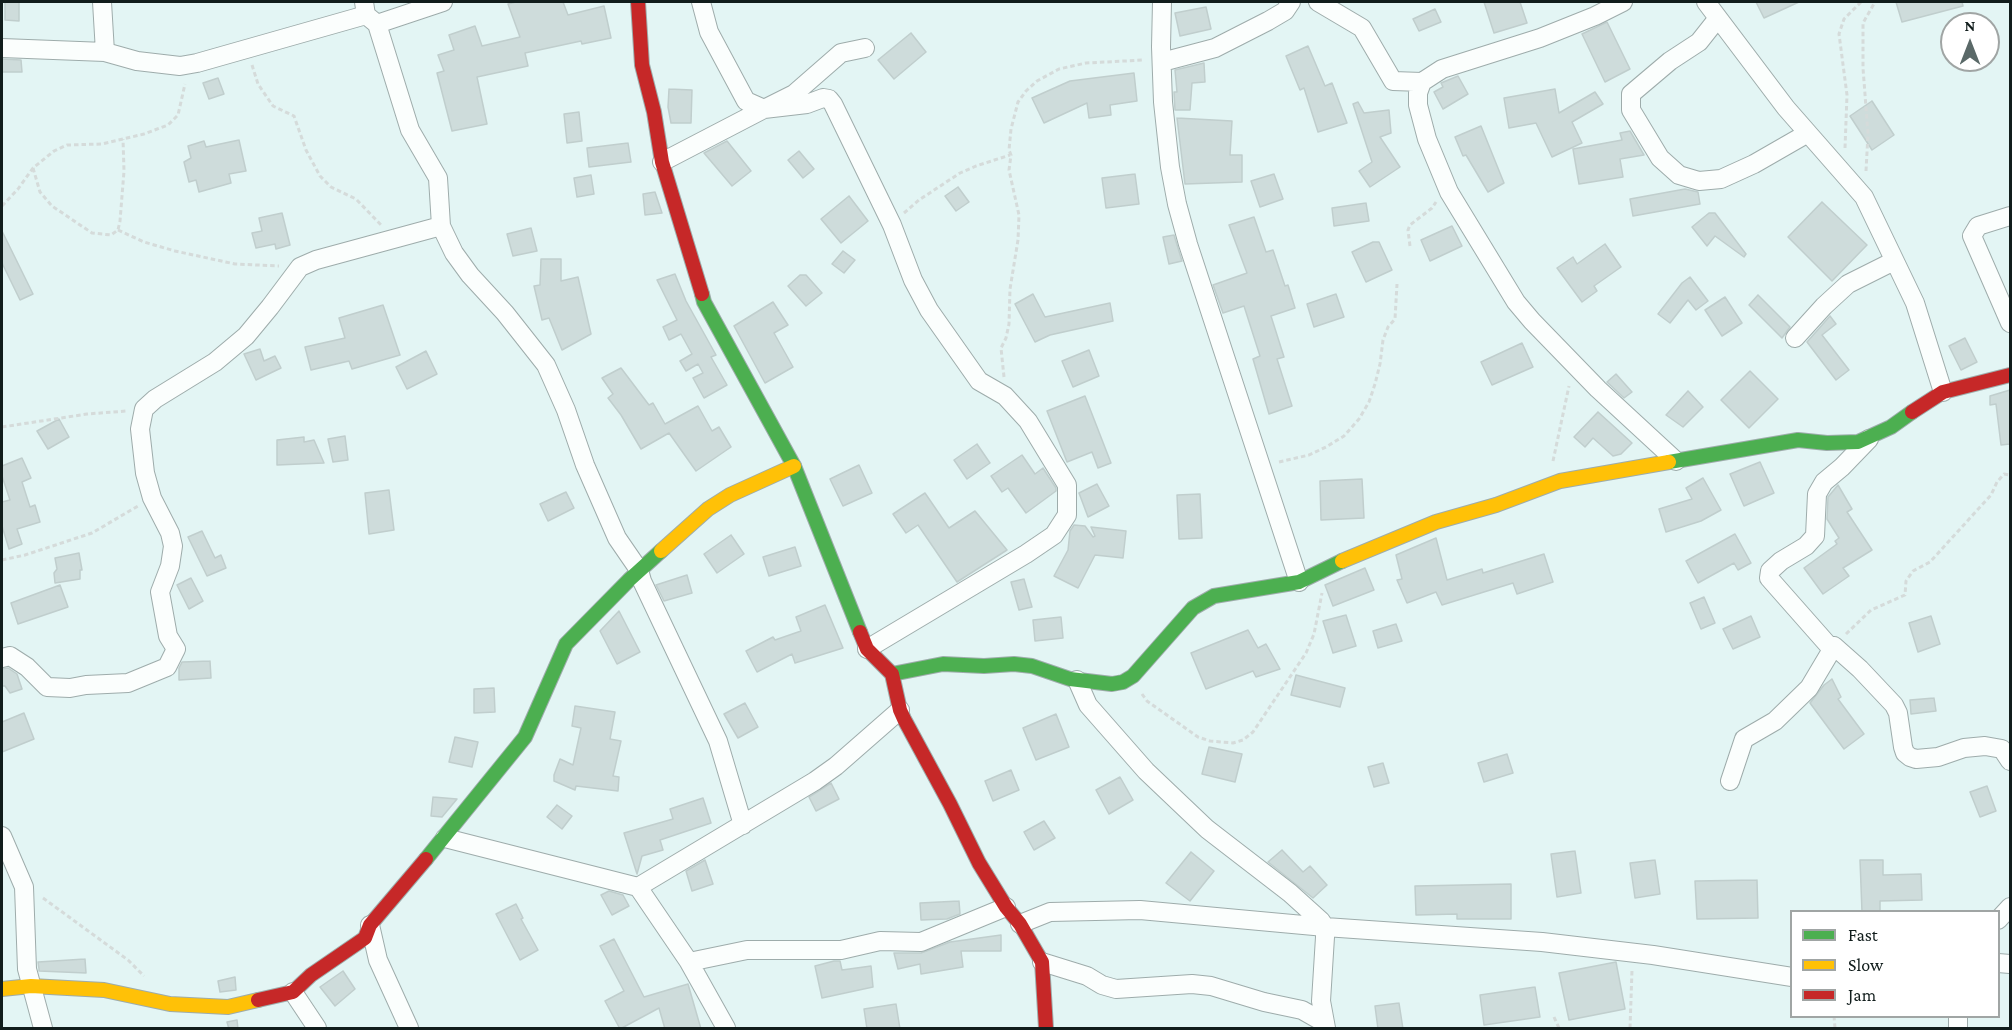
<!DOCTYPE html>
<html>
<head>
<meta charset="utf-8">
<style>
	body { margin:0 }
	#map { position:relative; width:2012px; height:1030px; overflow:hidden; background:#e3f5f4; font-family:"Crimson Pro",serif }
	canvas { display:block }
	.frame { position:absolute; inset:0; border:3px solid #111d1c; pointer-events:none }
	.legend { position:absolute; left:1790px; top:910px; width:210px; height:108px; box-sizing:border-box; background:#fff; border:2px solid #a0a5a4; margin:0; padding:8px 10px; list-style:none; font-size:18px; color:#111d1c }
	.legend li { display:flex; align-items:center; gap:12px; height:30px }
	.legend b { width:30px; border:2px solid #a0a5a4 }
	.north { position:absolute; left:1940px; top:12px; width:60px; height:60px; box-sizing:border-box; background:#fff; border:2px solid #a0a5a4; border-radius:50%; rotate:0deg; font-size:16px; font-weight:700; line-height:24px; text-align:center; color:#111d1c }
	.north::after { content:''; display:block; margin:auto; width:21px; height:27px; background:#5a6968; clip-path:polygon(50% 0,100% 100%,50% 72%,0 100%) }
</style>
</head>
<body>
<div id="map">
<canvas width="2012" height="1030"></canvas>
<div class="frame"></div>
<ul class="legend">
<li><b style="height:8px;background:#4caf50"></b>Fast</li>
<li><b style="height:8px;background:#ffc107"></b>Slow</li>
<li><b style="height:8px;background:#c62828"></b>Jam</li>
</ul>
<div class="north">N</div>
</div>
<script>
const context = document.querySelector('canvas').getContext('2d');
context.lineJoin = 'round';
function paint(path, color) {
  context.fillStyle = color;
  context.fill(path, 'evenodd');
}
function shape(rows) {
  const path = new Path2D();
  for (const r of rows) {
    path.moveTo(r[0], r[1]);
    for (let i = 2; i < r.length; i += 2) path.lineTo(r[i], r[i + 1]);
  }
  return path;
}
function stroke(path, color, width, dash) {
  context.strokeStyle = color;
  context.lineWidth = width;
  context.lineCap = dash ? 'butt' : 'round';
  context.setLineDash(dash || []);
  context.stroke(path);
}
const building = shape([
	[5,2,19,2,19,21,5,20,5,2],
	[516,2,563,2,568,15,604,6,611,38,582,44,581,41,525,53,528,66,477,77,487,124,452,131,437,73,444,71,438,55,454,50,449,35,475,26,482,46,520,37,508,4,516,2],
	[1484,2,1520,2,1527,23,1494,33,1484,2],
	[1756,2,1799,2,1764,18,1756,2],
	[1896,2,1962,2,1963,6,1902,22,1896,2],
	[1206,7,1211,29,1180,36,1175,13,1206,7],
	[1435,9,1441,22,1419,31,1413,19,1435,9],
	[1607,22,1630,69,1605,82,1582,34,1607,22],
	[911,33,926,52,894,79,878,60,911,33],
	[1308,46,1325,86,1332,83,1347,123,1318,132,1304,88,1300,90,1286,56,1308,46],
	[2,59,21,60,22,72,2,72,2,59],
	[1204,63,1205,82,1192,83,1190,110,1175,110,1174,92,1177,92,1175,70,1204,63],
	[1134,73,1137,101,1110,105,1111,115,1089,118,1087,103,1044,123,1032,98,1070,81,1134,73],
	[1458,76,1468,94,1443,109,1434,92,1443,87,1441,83,1458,76],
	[218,78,224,94,209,99,203,83,218,78],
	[669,89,692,90,691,123,671,123,668,107,669,89],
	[1555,89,1559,113,1595,92,1603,104,1572,122,1582,143,1552,157,1536,123,1509,128,1504,98,1555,89],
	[1872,101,1894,135,1872,150,1850,116,1872,101],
	[1358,102,1364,113,1389,110,1391,133,1380,137,1400,167,1370,187,1359,171,1372,162,1353,104,1358,102],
	[579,112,582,141,567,143,564,114,579,112],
	[1177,118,1232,121,1230,155,1242,155,1242,182,1185,184,1177,118],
	[1481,126,1504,183,1488,192,1466,155,1463,156,1455,137,1481,126],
	[1630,131,1644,155,1620,159,1623,177,1579,184,1573,149,1622,140,1620,133,1630,131],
	[239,140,246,171,229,174,231,183,199,192,196,180,189,182,184,162,191,158,188,146,204,141,206,147,239,140],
	[727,141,751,171,732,186,704,153,727,141],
	[628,143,631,162,589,167,587,148,628,143],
	[799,151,814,169,803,178,788,160,799,151],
	[1135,174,1139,204,1106,208,1102,178,1135,174],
	[1274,174,1283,199,1260,207,1251,181,1274,174],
	[591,175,594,194,577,197,574,178,591,175],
	[958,187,969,202,956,211,945,196,958,187],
	[1685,189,1698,192,1700,204,1633,216,1630,199,1685,189],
	[655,192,662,213,645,215,643,194,655,192],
	[849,196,868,221,841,243,821,219,849,196],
	[1822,202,1867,245,1832,281,1788,237,1822,202],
	[1366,203,1369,221,1334,226,1332,208,1366,203],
	[282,213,290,245,276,249,275,244,256,248,252,233,262,231,259,218,282,213],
	[1709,213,1715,213,1746,254,1744,257,1715,236,1707,246,1692,227,1709,213],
	[1254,217,1266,252,1273,250,1285,286,1288,285,1295,308,1271,316,1284,357,1277,359,1292,406,1269,414,1253,359,1260,356,1244,306,1223,313,1213,285,1247,273,1229,225,1254,217],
	[1452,226,1462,246,1430,261,1421,240,1452,226],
	[531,228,537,251,513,256,507,234,531,228],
	[2,231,33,294,20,300,2,263,2,231],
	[1174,235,1182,261,1169,264,1163,237,1174,235],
	[1373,242,1379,242,1392,270,1366,282,1352,252,1373,242],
	[1605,244,1621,267,1594,286,1597,291,1582,302,1557,268,1573,257,1577,264,1605,244],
	[843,251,855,260,844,273,832,264,843,251],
	[541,259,561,259,561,281,578,277,591,334,562,350,549,318,542,320,534,286,540,285,541,259],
	[675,274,686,301,716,355,711,357,727,385,704,398,693,378,703,373,698,364,686,371,680,361,692,354,681,334,669,340,663,327,677,320,657,280,675,274],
	[800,275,806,275,822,293,806,306,788,286,800,275],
	[1690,277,1708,301,1696,310,1688,300,1670,323,1658,314,1682,283,1690,277],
	[1033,294,1045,317,1110,303,1113,321,1050,335,1035,342,1015,304,1033,294],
	[1336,294,1344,317,1314,327,1307,304,1336,294],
	[1758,295,1790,327,1782,338,1749,305,1758,295],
	[1725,297,1742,323,1722,336,1705,310,1725,297],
	[773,302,788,325,774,333,793,367,765,383,734,326,773,302],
	[383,305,400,355,352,369,349,361,311,370,305,347,345,338,339,318,383,305],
	[1830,316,1836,324,1822,335,1849,370,1836,380,1807,342,1830,316],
	[1965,338,1977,362,1961,370,1949,346,1965,338],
	[1522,343,1533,367,1492,385,1481,362,1522,343],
	[260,349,264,361,275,356,281,368,256,380,244,354,260,349],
	[1089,350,1099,376,1073,387,1062,361,1089,350],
	[426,351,437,374,407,389,396,367,426,351],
	[621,368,649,405,653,403,665,424,698,406,712,431,719,427,731,447,696,471,669,433,641,449,621,415,608,398,613,394,602,378,621,368],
	[1750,371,1778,399,1749,428,1721,400,1750,371],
	[1616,374,1632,392,1624,398,1607,382,1616,374],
	[2010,390,2010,444,2001,445,1996,404,1990,405,1990,396,2010,390],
	[1688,391,1703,407,1683,427,1666,415,1688,391],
	[1085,396,1111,463,1098,468,1092,452,1067,462,1047,411,1085,396],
	[1598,412,1632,443,1621,454,1613,456,1593,438,1585,447,1574,437,1598,412],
	[59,419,69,437,48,449,37,431,59,419],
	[345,436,348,460,333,462,328,439,345,436],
	[304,437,304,442,314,440,324,463,277,465,277,440,304,437],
	[977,444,990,463,967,479,954,460,977,444],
	[1022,455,1035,474,1043,468,1056,488,1056,491,1026,513,1008,488,1002,492,991,476,1022,455],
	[22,458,31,478,22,482,30,507,35,505,40,522,17,529,22,544,9,549,2,526,2,502,10,500,2,476,2,466,22,458],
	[1760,462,1774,493,1744,506,1730,474,1760,462],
	[859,465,872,493,843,506,830,479,859,465],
	[1703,478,1721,510,1701,521,1666,532,1659,509,1692,499,1686,488,1703,478],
	[1362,479,1364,518,1321,520,1320,481,1362,479],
	[1097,484,1109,506,1088,517,1079,493,1097,484],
	[1838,485,1852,509,1847,512,1872,550,1843,568,1849,576,1823,594,1804,568,1837,544,1835,541,1839,538,1827,519,1828,497,1838,485],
	[389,490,394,530,369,534,365,493,389,490],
	[566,492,574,508,548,521,540,504,566,492],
	[925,493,949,528,975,511,1007,550,957,582,918,525,906,533,893,514,925,493],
	[1200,494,1202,538,1179,539,1177,495,1200,494],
	[1074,525,1085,526,1093,537,1095,536,1091,527,1126,531,1123,558,1095,555,1078,588,1054,576,1068,550,1070,531,1074,525],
	[202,531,215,558,221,555,226,568,207,576,188,537,202,531],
	[1735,534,1751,563,1738,570,1734,563,1698,583,1686,561,1735,534],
	[731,535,744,554,717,573,704,554,731,535],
	[1436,538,1447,580,1482,569,1483,573,1544,554,1553,582,1517,594,1513,583,1442,605,1436,592,1407,603,1397,580,1402,579,1396,555,1436,538],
	[795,547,801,566,769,576,763,557,795,547],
	[79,553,82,570,80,570,80,579,55,583,54,573,57,569,55,558,79,553],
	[1365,568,1374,590,1333,606,1325,585,1365,568],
	[687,575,692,593,664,601,656,585,687,575],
	[191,578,203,601,189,609,177,585,191,578],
	[1024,579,1032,607,1019,610,1011,582,1024,579],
	[60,585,68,607,18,624,11,603,60,585],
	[1704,597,1715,623,1701,629,1690,603,1704,597],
	[825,605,843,648,795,663,792,654,757,672,746,651,773,637,775,640,801,631,796,617,825,605],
	[619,611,640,652,617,664,600,631,619,611],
	[1346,615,1356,646,1333,653,1323,621,1346,615],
	[1751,616,1760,637,1733,649,1723,629,1751,616],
	[1931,616,1940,644,1918,652,1909,623,1931,616],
	[1061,617,1063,638,1035,641,1033,620,1061,617],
	[1396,624,1402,641,1378,648,1373,631,1396,624],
	[1248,630,1258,648,1266,644,1280,669,1256,677,1253,671,1206,689,1191,653,1248,630],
	[210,661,211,678,179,680,179,668,182,662,210,661],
	[8,668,17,674,22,689,10,693,5,686,2,686,2,669,8,668],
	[1296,675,1345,688,1340,707,1291,695,1296,675],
	[1832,679,1841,697,1838,699,1864,734,1844,749,1810,703,1824,685,1832,679],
	[494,688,495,712,474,713,474,689,494,688],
	[1934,698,1936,711,1911,714,1910,700,1934,698],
	[745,703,758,727,738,738,724,714,745,703],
	[575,706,615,712,610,739,621,741,613,776,619,777,618,791,576,786,575,790,554,781,554,775,560,759,573,765,581,728,572,726,575,706],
	[24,713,34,739,2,752,2,722,24,713],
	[1056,714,1069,747,1036,760,1023,728,1056,714],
	[455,737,478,742,472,767,449,762,455,737],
	[1209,747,1242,754,1235,782,1202,774,1209,747],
	[1507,754,1513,773,1484,782,1478,763,1507,754],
	[1383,763,1389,783,1374,787,1368,767,1383,763],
	[1011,770,1019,790,993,801,985,781,1011,770],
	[1120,777,1133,800,1109,814,1096,790,1120,777],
	[831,783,839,799,816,811,809,797,831,783],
	[1987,786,1996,811,1980,817,1970,792,1987,786],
	[433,797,457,799,442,817,431,816,433,797],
	[703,798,711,823,660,840,663,850,642,856,637,874,624,833,673,819,670,809,703,798],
	[557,805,572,816,562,829,547,817,557,805],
	[1044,821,1055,838,1034,850,1024,832,1044,821],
	[1282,850,1303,872,1310,866,1327,885,1313,898,1268,862,1282,850],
	[1575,851,1581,893,1557,897,1551,854,1575,851],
	[1191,852,1214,871,1190,901,1166,883,1191,852],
	[705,860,713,884,692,891,686,871,705,860],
	[1655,860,1660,894,1635,898,1630,863,1655,860],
	[1860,860,1883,860,1883,875,1921,874,1922,900,1880,901,1880,912,1862,912,1860,860],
	[1757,880,1758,918,1697,919,1695,881,1757,880],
	[1511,884,1511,919,1457,919,1457,914,1416,915,1415,886,1511,884],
	[609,891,623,895,629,906,612,915,601,895,609,891],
	[959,901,960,914,947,919,921,920,920,903,959,901],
	[516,904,523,918,521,919,538,950,520,960,496,914,516,904],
	[1001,935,1001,951,961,951,963,967,921,974,920,964,898,969,894,953,921,953,950,942,1001,935],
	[614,939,644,997,688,984,701,1029,665,1029,659,1008,620,1029,605,1001,624,991,600,946,614,939],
	[85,959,86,973,39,971,39,969,38,962,85,959],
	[834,961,840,961,842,970,871,966,873,987,822,998,815,966,834,961],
	[1616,962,1625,1009,1569,1020,1559,973,1616,962],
	[343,971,355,989,335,1006,320,987,343,971],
	[235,977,236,990,220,992,218,981,235,977],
	[1535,987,1540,1017,1484,1025,1480,995,1535,987],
	[1399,1003,1403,1029,1378,1029,1375,1006,1399,1003],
	[896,1004,900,1029,867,1029,864,1009,896,1004],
	[237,1020,238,1029,229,1029,227,1022,237,1020]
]);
paint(building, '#cedcdb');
stroke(building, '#c0cecd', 1.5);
const street = shape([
	[102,2,105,52],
	[364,2,366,15,377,24,410,130,438,178,441,226,454,253,470,275,505,313,546,365,566,410,585,465,617,538,639,570,642,581,718,741,743,825],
	[701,2,709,32,746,101,764,109,794,94,841,53,865,48],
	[1162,2,1161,47,1163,102,1170,167,1177,204,1188,244,1299,582],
	[1318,2,1362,28,1393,81,1422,82],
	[1623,2,1595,16,1540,38,1442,69,1422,82,1418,93,1418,105,1427,139,1449,192,1516,302,1532,321,1598,389,1676,461],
	[1706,2,1786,108,1864,197,1915,303,1943,392],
	[1718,18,1699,42,1670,61,1631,94,1631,110,1660,158,1679,175,1699,181,1721,179,1754,164,1808,133],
	[377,24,443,2],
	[2,48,105,52,137,61,180,66,197,63,366,15],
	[1162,62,1215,48,1268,21,1285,11,1291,2],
	[662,162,764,109,807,104,823,98,829,99,833,104,892,225,913,280,929,310,979,381,1005,396,1028,421,1067,485,1067,515,1054,535,1026,554,867,649],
	[2010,216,1978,226,1972,236,2010,323],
	[1795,338,1824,306,1848,284,1894,261],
	[1869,439,1842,467,1824,482,1817,494,1815,536,1806,546,1781,561,1770,571,1769,578,1829,646,1834,646,1860,669,1894,705,1898,713,1903,747,1905,753,1910,757,1916,759,1938,757,1964,748,1985,746,2002,749,2010,761],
	[2,658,10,656,27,667,47,687,70,688,86,685,128,683,167,667,176,649,168,636,160,592,170,566,173,546,170,533,152,498,145,473,140,429,144,409,155,399,215,362,246,336,270,307,300,267,316,260,441,226],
	[1077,680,1088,705,1146,771,1207,829,1290,893,1321,921,1325,927,1325,937,1321,1001,1326,1028],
	[1730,781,1744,739,1775,721,1809,688,1834,646],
	[2,836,24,887,27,969,43,1028],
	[445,838,638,887,689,962,726,1028],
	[638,887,815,781,836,766,900,710],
	[1998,920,2010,907],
	[1020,924,1050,912,1140,910,1325,927,1542,942,1653,955,1792,977],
	[370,925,378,960,409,1028],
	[689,962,747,950,841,950,880,941,921,942,1006,907],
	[1042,962,1087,976,1102,985,1116,989,1192,984,1211,986,1264,1002,1302,1010,1323,1022],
	[1998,963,2010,964],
	[293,992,317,1028],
	[1958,1016,1958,1028]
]);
const fast = shape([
	[702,294,704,302,794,466,860,632],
	[1669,462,1798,440,1827,443,1858,442,1891,427,1912,412],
	[892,674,943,664,984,666,1014,664,1032,666,1070,679,1112,684,1123,682,1133,676,1193,608,1214,596,1299,582,1342,561],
	[426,859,525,737,566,644,629,580,661,551]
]);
const slow = shape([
	[661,551,708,509,730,495,794,466],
	[1342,561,1436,522,1496,505,1560,481,1669,462],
	[2,989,31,986,104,990,170,1004,228,1007,258,1000]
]);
const jam = shape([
	[638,2,642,65,654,112,662,162,702,294],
	[1912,412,1943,392,2010,375],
	[860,632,867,649,892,674,900,710,904,719,950,804,979,863,1006,907,1020,924,1042,962,1046,1028],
	[258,1000,293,992,311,975,365,938,370,925,426,859]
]);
stroke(street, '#9eacab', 20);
stroke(fast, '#9eacab', 16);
stroke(slow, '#9eacab', 16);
stroke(jam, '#9eacab', 16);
stroke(shape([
	[252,65,258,84,273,106,294,116,306,150,320,176,331,187,356,199,381,225],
	[1845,148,1847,95,1839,34,1844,19,1861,2],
	[33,168,40,192,52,206,92,233,111,235,118,230,120,221,124,171,123,139],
	[1866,171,1868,134,1863,68,1863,23,1875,2],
	[2,206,18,189,33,168,54,151,67,145,102,144,144,134,168,125,178,115,185,84],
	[904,213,919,200,960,173,976,166,1010,155],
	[118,230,144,242,175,251,235,264,279,266],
	[1410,246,1408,230,1410,225,1432,208,1436,202],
	[1004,377,1001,348,1006,338,1009,324,1010,289,1018,240,1019,215,1009,170,1011,155,1009,150,1011,129,1018,102,1026,91,1037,81,1059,69,1086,63,1144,60],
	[2,427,87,414,127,411],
	[1553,461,1569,386],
	[1279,462,1309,455,1326,447,1344,436,1359,419,1369,402,1375,384,1380,364,1383,340,1388,327,1395,319,1397,284],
	[2,560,25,555,92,533,138,506],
	[1846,634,1871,610,1905,595,1906,581,1913,571,1930,562,1991,495,1997,482,2004,474,2010,475],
	[1142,694,1147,701,1198,737,1210,741,1233,743,1243,740,1253,732,1306,653,1314,634,1322,593],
	[43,898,128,960,144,976],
	[1834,1016,1835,1028],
	[1554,1017,1559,1028],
	[1630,1028,1632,970]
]), '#d5dbda', 3, [4.5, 3]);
stroke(street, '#fbfefd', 18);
stroke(fast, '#4caf50', 14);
stroke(slow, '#ffc107', 14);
stroke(jam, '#c62828', 14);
</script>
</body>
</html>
